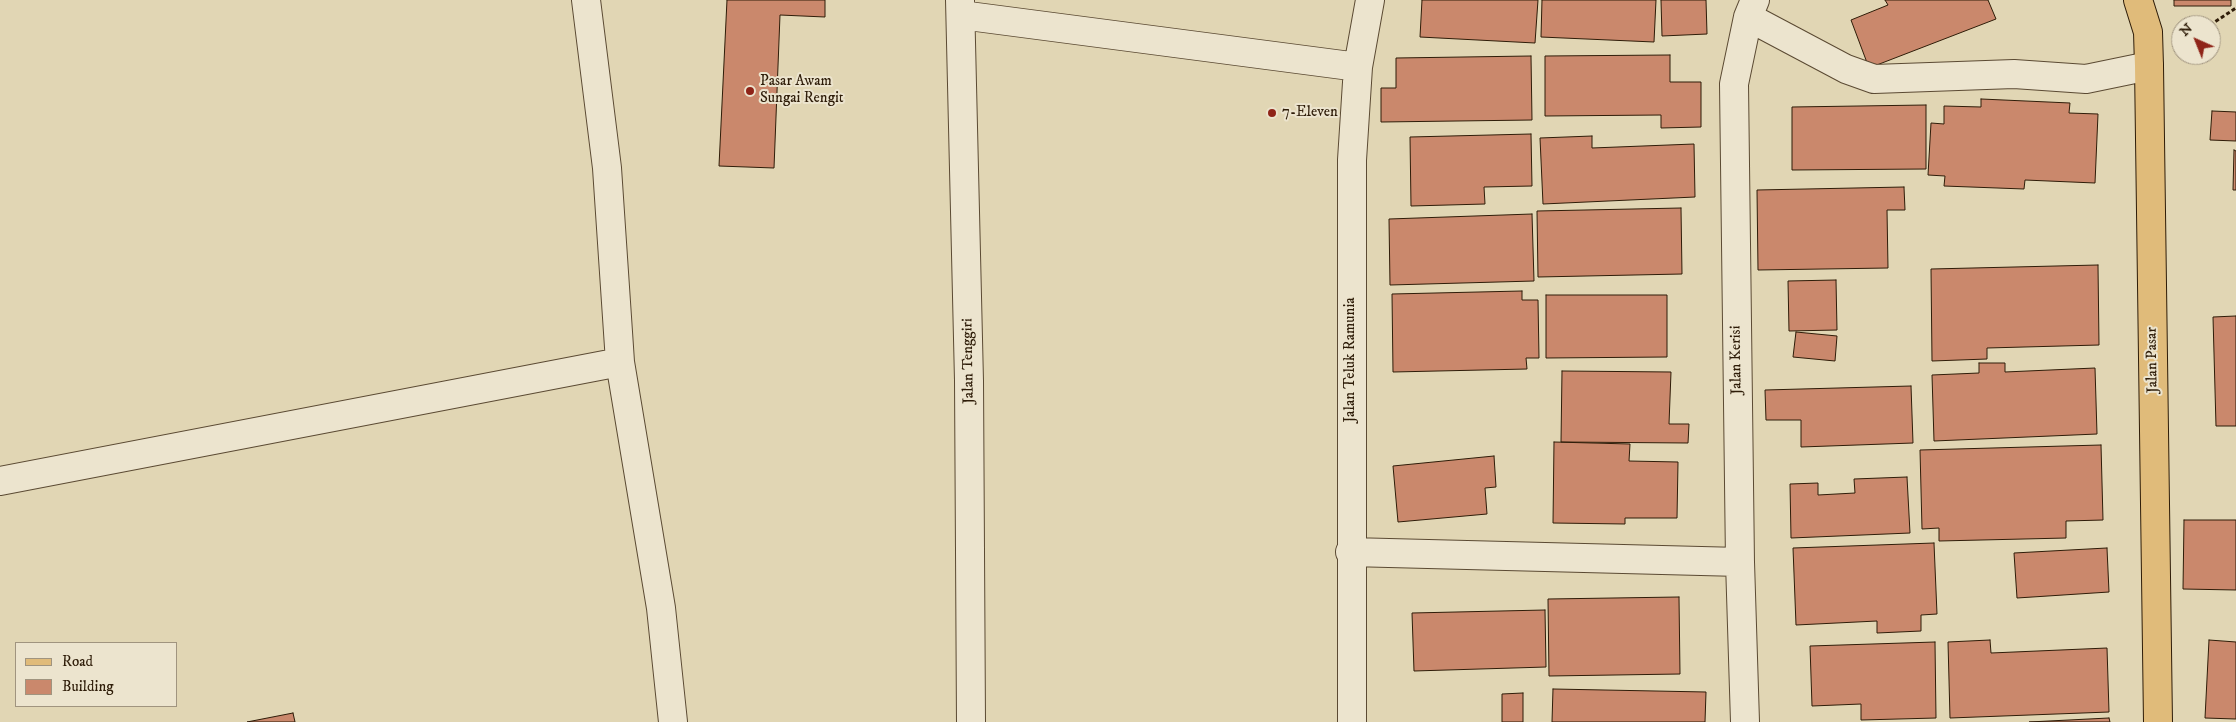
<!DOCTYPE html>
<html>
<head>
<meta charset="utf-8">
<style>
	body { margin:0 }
	#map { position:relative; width:2236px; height:722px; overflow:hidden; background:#e1d6b4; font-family:"IM FELL DW Pica",serif }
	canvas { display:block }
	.legend { position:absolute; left:15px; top:642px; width:162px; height:65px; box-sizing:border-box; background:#ece4ce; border:1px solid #a0947f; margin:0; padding:6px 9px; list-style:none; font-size:15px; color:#2e1c08 }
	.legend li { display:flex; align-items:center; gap:10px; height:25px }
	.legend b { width:25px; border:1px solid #a0947f }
	.north { position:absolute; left:2171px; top:15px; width:50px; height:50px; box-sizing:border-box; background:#ece4ce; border:1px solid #a0947f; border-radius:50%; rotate:316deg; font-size:14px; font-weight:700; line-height:20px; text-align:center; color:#2e1c08 }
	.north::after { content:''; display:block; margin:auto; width:18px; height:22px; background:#8f2418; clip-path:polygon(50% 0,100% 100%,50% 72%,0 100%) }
</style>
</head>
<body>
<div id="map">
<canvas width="2236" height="722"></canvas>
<ul class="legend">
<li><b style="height:6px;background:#e0bb7a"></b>Road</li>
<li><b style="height:14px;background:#ca886c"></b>Building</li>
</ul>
<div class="north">N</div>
</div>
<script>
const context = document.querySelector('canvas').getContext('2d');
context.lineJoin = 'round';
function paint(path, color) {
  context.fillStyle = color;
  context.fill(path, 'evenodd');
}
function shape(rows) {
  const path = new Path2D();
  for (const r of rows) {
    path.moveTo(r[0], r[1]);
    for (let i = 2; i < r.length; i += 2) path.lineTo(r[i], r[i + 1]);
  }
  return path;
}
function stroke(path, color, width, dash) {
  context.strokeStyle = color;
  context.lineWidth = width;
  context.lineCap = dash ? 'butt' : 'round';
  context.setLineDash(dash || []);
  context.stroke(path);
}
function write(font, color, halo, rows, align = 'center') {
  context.font = font + ' "IM FELL DW Pica",serif';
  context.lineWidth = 4;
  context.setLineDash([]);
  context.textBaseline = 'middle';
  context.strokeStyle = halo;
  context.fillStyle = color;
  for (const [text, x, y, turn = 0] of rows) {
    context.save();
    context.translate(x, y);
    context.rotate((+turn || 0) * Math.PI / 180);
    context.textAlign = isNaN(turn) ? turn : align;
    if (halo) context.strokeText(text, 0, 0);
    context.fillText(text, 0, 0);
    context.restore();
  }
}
const building = shape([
	[727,0,825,0,825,17,780,15,774,168,719,166,727,0],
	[1422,0,1538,0,1535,43,1420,37,1422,0],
	[1542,0,1656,0,1654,42,1541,37,1542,0],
	[1661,0,1706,0,1707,34,1662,36,1661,0],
	[1885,0,1988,0,1996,19,1869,68,1851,20,1888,5,1885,0],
	[2174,0,2231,0,2231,6,2174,6,2174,0],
	[1670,55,1670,82,1701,82,1701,127,1661,128,1661,115,1545,116,1545,56,1670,55],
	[1531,56,1532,120,1381,122,1381,88,1396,88,1396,58,1531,56],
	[1981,99,2070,103,2069,113,2098,114,2095,183,2025,180,2024,189,1944,186,1945,176,1928,175,1931,123,1944,124,1944,106,1981,107,1981,99],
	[1926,105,1926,169,1792,170,1792,107,1926,105],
	[2212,111,2236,112,2236,141,2210,140,2212,111],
	[1531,134,1532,186,1484,187,1485,204,1411,206,1410,137,1531,134],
	[1592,136,1592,148,1694,144,1695,197,1543,204,1540,138,1592,136],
	[2234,150,2236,151,2236,190,2233,190,2234,150],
	[1904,187,1905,210,1887,210,1888,268,1758,270,1757,190,1904,187],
	[1681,208,1682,274,1538,277,1537,211,1681,208],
	[1532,214,1534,281,1390,285,1389,219,1532,214],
	[2098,265,2099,345,1987,348,1987,359,1932,361,1931,269,2098,265],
	[1836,280,1837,330,1789,331,1788,281,1836,280],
	[1522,291,1522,300,1538,300,1539,358,1526,358,1527,369,1393,372,1392,294,1522,291],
	[1546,295,1667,295,1667,357,1546,358,1546,295],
	[2236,316,2236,426,2216,426,2213,317,2236,316],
	[1796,332,1837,336,1835,361,1793,357,1796,332],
	[1979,363,2005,363,2005,372,2095,368,2097,434,1934,441,1932,375,1979,373,1979,363],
	[1562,371,1671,372,1669,424,1689,424,1688,443,1561,442,1562,371],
	[1911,386,1913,443,1801,447,1801,420,1766,420,1765,390,1911,386],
	[1554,442,1630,444,1629,461,1678,462,1677,518,1625,518,1625,524,1553,523,1554,442],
	[2101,445,2103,520,2066,521,2066,538,1939,541,1939,528,1922,529,1920,450,2101,445],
	[1494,456,1496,487,1485,488,1487,514,1398,522,1393,466,1494,456],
	[1907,477,1910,533,1791,538,1790,484,1818,483,1818,495,1855,493,1854,479,1907,477],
	[2184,520,2236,520,2236,590,2183,589,2184,520],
	[1934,543,1937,614,1921,615,1921,631,1877,633,1877,621,1796,625,1793,548,1934,543],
	[2107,548,2109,592,2017,598,2014,553,2107,548],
	[1679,597,1680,674,1549,676,1548,599,1679,597],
	[1545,610,1546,667,1414,671,1412,613,1545,610],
	[1990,640,1991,653,2107,648,2109,712,1950,718,1948,642,1990,640],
	[2209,640,2236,642,2236,719,2205,718,2209,640],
	[1935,642,1936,718,1861,720,1861,704,1812,706,1810,646,1935,642],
	[1553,689,1706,692,1705,722,1552,722,1553,689],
	[1523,693,1523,722,1502,722,1502,694,1523,693],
	[293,713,295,722,247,722,293,713],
	[2109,718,2110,722,2029,722,2109,718]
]);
paint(building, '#ca886c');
stroke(building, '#2e1c08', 1);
const minor = shape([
	[586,0,607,168,620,362,661,608,673,722],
	[960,0,969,381,971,722],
	[961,15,1358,67],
	[1748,17,1846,69,1874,79,2014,74,2086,79,2149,66],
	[0,481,620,362],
	[1350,552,1740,562],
	[1352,722,1352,160,1358,67,1370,0],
	[1745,722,1740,562,1734,84,1748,17,1755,0]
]);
const major = shape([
	[2138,0,2148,32,2149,66,2158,722]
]);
stroke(minor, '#5b4a33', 30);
stroke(major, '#2e1c08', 30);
stroke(shape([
	[2210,25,2236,8]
]), '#2e1c08', 3, [4, 2.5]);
stroke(minor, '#ece4ce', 28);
stroke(major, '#e0bb7a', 28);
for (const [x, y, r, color] of [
	[750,91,5,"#8f2418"],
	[1272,113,5,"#8f2418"]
]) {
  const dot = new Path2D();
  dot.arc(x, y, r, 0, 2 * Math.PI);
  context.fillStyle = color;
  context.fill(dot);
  stroke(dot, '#ece4ce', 2);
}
write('15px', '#2e1c08', '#ece4ce', [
	["Pasar Awam",760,82],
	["Sungai Rengit",760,99],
	["7-Eleven",1282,113]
], 'left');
write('15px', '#2e1c08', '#ece4ce', [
	["Jalan Teluk Ramunia",1351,360,-90],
	["Jalan Kerisi",1737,360,-91],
	["Jalan Pasar",2153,360,-91],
	["Jalan Tenggiri",969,361,-91]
]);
</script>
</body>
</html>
